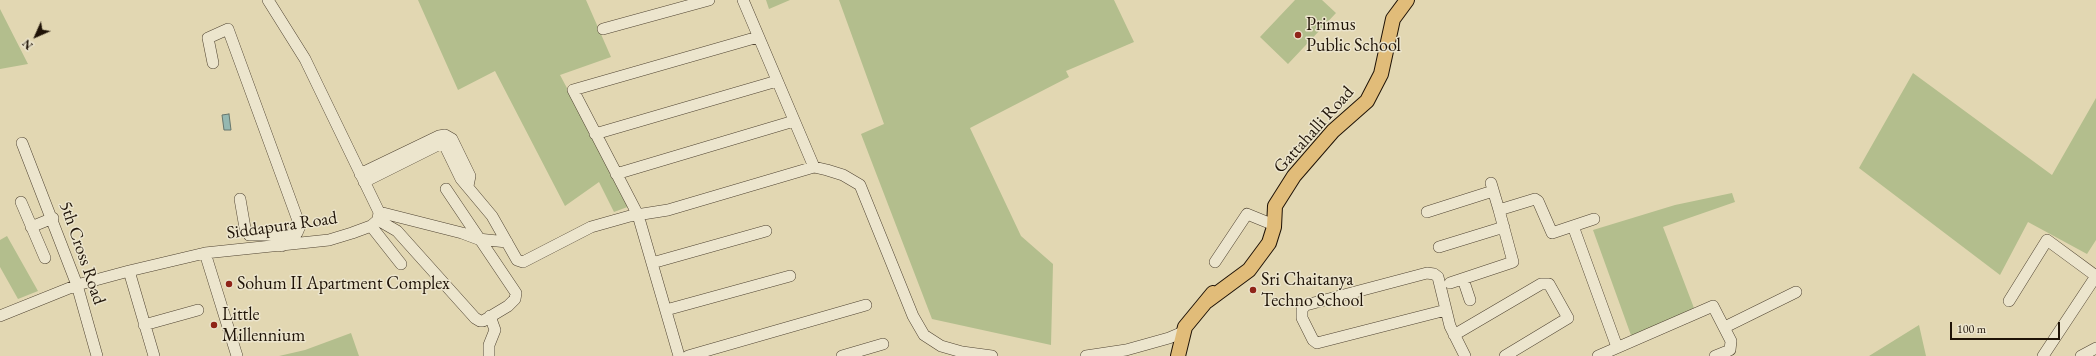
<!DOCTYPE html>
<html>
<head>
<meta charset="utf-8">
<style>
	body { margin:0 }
	#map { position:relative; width:2096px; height:356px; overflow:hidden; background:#e2d7b2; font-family:"EB Garamond",serif }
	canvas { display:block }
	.north { position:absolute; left:16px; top:16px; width:40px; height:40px; -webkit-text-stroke:3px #ece5cd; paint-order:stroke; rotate:225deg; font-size:11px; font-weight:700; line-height:16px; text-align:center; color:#1f1307 }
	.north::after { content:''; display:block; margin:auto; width:14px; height:18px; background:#1f1307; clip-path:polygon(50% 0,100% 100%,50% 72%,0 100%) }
	.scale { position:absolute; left:1950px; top:322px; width:110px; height:18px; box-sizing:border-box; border:2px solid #1f1307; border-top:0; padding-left:5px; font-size:12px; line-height:14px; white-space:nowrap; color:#1f1307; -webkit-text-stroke:3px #ece5cd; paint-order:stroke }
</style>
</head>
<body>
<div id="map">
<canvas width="2096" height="356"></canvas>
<div class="north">N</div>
<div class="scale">100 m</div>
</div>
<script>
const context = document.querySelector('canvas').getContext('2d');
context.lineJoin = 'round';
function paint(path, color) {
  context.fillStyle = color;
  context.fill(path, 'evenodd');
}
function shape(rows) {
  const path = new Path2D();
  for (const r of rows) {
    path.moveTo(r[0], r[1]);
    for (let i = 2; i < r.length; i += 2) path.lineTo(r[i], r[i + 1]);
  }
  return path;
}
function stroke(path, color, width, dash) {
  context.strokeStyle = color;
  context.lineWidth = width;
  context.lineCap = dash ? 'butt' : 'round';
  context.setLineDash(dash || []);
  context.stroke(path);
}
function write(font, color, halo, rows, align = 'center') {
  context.font = font + ' "EB Garamond",serif';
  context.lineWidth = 3;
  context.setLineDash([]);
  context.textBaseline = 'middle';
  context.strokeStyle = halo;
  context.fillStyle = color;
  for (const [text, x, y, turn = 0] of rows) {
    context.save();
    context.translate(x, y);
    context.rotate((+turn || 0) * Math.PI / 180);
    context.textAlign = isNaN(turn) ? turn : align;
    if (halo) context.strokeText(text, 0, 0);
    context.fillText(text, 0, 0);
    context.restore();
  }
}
paint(shape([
	[418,0,586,0,611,57,560,75,630,206,614,212,599,182,565,206,495,71,458,90],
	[766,0,790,0,769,9],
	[839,0,1114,0,1134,42,1066,71,1069,77,970,128,1021,236,1053,264,1051,345,932,319,861,134,884,124],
	[1295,0,1322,0,1336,13,1288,64,1260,37],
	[0,9,28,64,0,69],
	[1913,73,2052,175,2096,98,2096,240,2087,254,2028,222,2000,275,1859,168],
	[1732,193,1735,202,1663,227,1694,308,1632,338,1593,230,1675,205],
	[7,236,38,291,18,299,0,267,0,240],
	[1919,325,1926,356,1869,356],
	[351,333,359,356,279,356,305,350]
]), '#b3be8d');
const water = shape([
	[229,114,231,130,224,130,222,115,229,114]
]);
paint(water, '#95b8b1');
stroke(water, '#66766d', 1);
const minor = shape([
	[743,0,814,167],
	[603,29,709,0],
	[213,63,208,38,228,29,300,226,297,233,279,235,282,246],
	[595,134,777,81],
	[22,143,77,285,97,356],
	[360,174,439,136,445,135,452,139,470,176,468,186],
	[616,174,794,121],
	[364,182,440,144,445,146,461,179,492,216,517,260,523,262,591,227,630,216,668,210,814,167,827,170,843,175,860,185,913,316,924,335,941,346,962,352,992,356],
	[1491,183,1499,210,1535,199,1538,201,1552,233,1573,226,1617,347],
	[240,199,245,228,249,235,279,235],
	[21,202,45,258],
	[379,212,462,233,478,239,507,242],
	[1427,212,1493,191],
	[378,220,397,231,475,318,480,321,483,321,508,306,515,299,516,293,446,189],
	[371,226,401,264],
	[1573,226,1594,219],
	[31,227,53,218],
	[1439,247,1504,227],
	[205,253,237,356],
	[1215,262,1247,214,1274,225],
	[652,263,766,231],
	[129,271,154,356],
	[1463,279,1470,300],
	[1450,283,1513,262,1499,210],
	[2009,301,2047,240,2096,276],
	[666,310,790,276],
	[1446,310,1317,343,1313,340,1302,318,1302,309,1306,305,1427,273,1434,274,1438,277,1450,326,1465,356],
	[0,316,77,285,129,271,205,253,329,240,352,233,371,226,378,220,379,212,319,88,305,59,268,0],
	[144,325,198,310],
	[1725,327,1796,292],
	[1454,335,1541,284,1549,284,1568,318,1505,356],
	[489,356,489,345,495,330,490,316],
	[679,356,638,215,573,90,758,37],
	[688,356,866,305],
	[842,356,883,344],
	[1086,356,1126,350,1169,338,1183,332],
	[1598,356,1713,306,1731,341,1730,350,1715,356],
	[2043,356,2096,276],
	[2081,356,2096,348]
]);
const major = shape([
	[1207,301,1249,270,1269,243,1274,227,1275,206,1294,176,1333,131,1367,101,1381,74,1393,19,1407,0],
	[1178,356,1185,327,1213,293]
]);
stroke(minor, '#504432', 12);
stroke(major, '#1f1307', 16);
stroke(minor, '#ece5cd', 11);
stroke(major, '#e1bc79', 14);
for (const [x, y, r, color] of [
	[1298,35,4,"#8f2418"],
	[229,284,4,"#8f2418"],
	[1253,290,4,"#8f2418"],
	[214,325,4,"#8f2418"]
]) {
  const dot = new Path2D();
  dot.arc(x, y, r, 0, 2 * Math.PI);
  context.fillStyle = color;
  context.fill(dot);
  stroke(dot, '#ece5cd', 1.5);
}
write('18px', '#1f1307', '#ece5cd', [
	["Primus",1306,25],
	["Public School",1306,46],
	["Sri Chaitanya",1261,280],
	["Techno School",1261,301],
	["Sohum II Apartment Complex",237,284],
	["Little",222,315],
	["Millennium",222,336]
], 'left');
write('18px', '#1f1307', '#ece5cd', [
	["Gattahalli Road",1314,130,-48],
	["Siddapura Road",282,226,-8],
	["5th Cross Road",82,253,71]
]);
</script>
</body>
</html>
